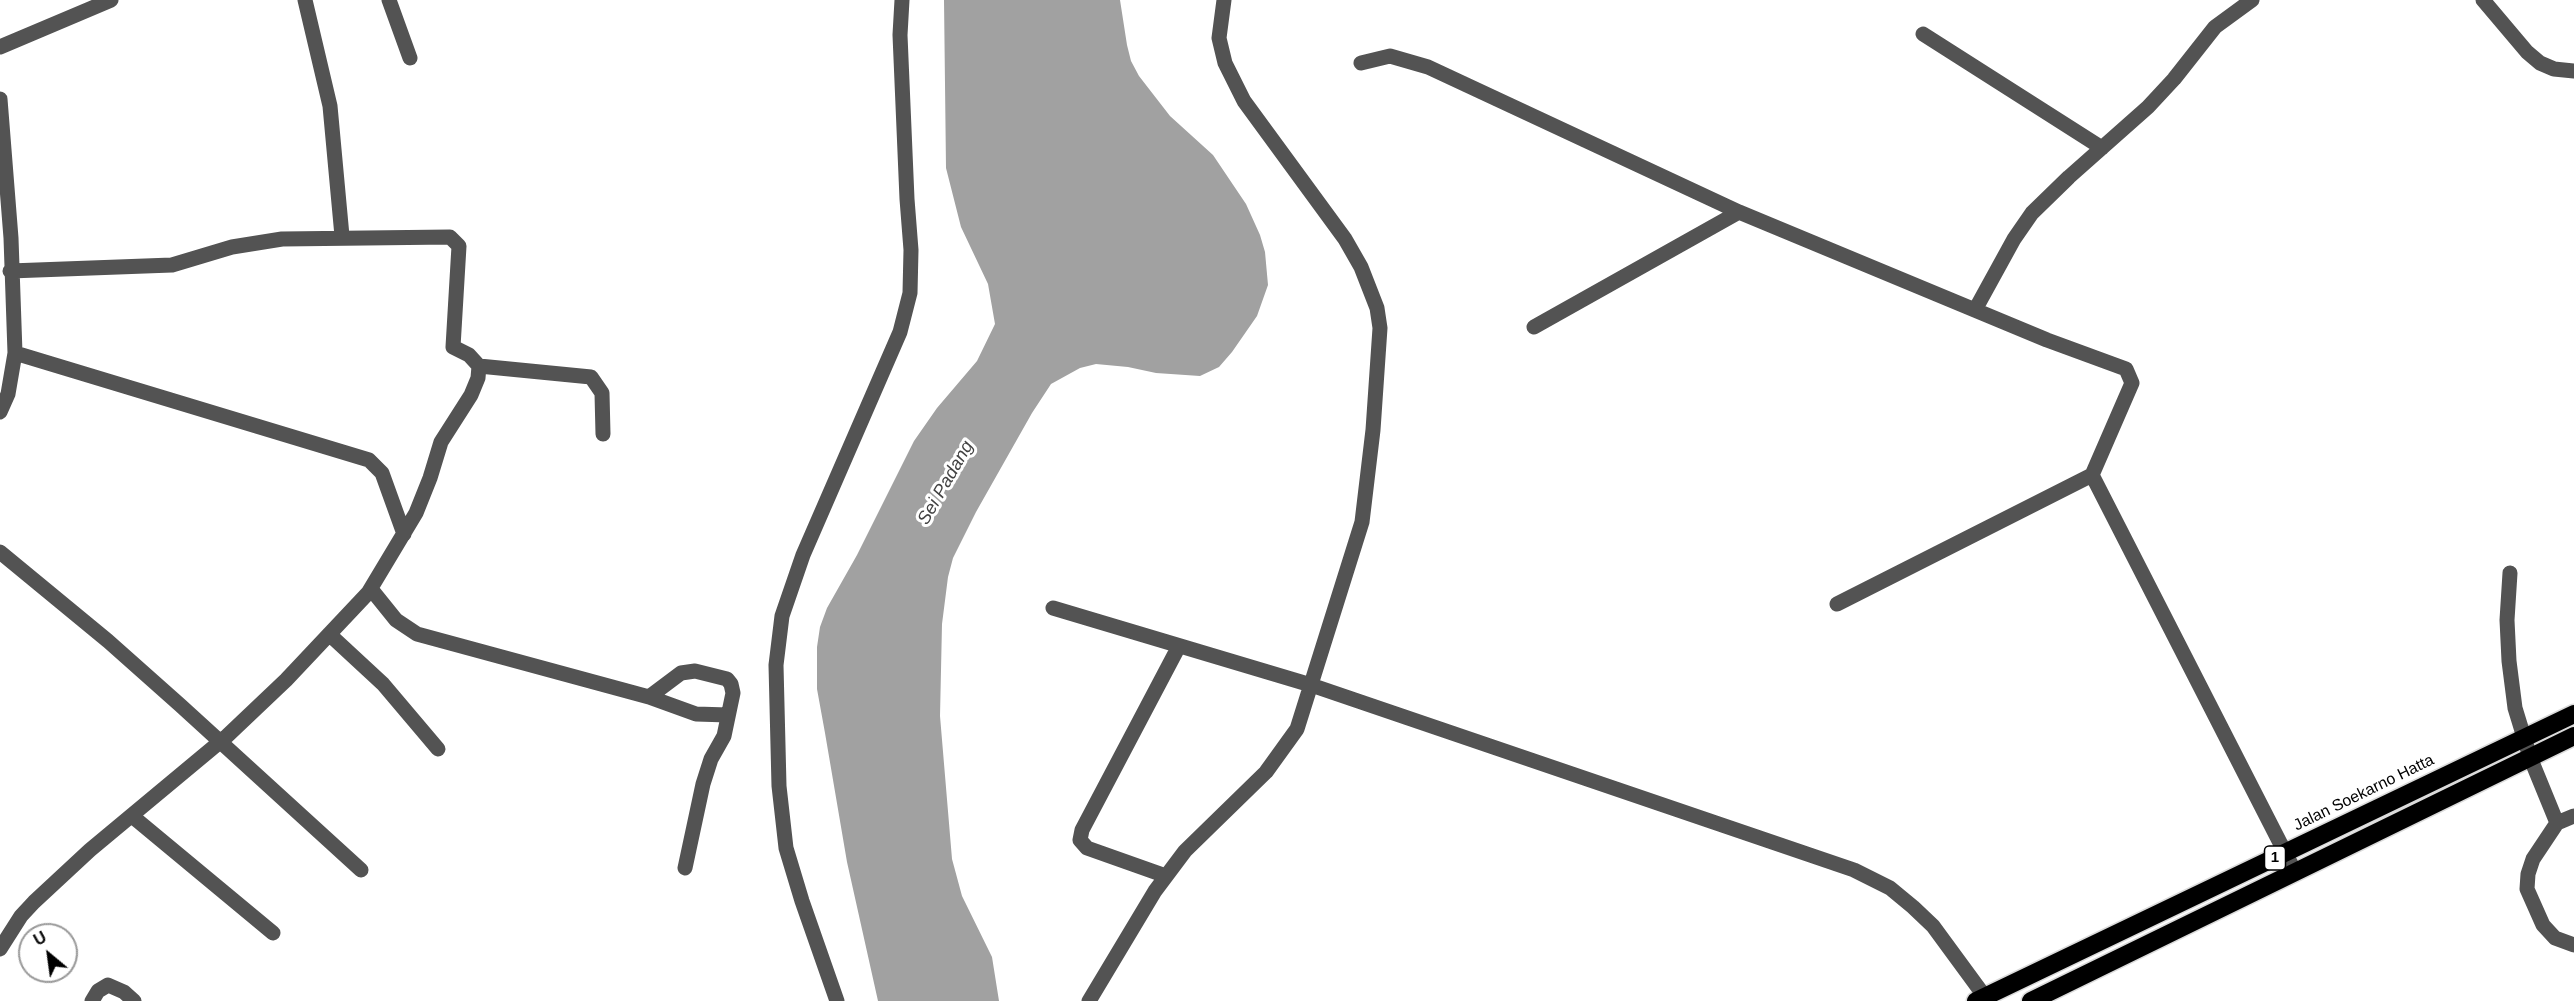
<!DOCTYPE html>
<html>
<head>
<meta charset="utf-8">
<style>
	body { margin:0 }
	#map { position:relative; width:2574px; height:1001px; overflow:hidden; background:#fff; font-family:Arial,sans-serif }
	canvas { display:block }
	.north { position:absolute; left:18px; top:923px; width:60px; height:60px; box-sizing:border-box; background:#fff; border:2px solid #999; border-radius:50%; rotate:331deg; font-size:16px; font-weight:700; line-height:24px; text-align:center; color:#000 }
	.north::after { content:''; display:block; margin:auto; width:21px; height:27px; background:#000; clip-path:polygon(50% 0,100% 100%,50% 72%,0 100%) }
</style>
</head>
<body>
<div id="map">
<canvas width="2574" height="1001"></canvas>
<div class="north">U</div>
</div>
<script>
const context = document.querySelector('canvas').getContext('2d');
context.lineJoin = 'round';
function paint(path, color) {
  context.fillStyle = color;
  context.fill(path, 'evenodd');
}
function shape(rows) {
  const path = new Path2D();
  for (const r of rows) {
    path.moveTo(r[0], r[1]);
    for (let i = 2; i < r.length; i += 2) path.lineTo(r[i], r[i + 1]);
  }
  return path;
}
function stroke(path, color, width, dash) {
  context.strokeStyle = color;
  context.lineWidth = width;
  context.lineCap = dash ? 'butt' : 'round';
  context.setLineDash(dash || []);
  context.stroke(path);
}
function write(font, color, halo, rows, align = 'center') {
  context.font = font + ' Arial,sans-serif';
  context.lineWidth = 6;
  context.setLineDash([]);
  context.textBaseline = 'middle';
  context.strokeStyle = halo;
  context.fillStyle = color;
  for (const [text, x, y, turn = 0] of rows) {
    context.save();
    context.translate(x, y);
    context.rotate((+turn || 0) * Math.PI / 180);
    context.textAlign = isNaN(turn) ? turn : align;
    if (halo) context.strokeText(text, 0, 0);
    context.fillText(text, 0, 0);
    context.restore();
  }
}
paint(shape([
	[944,0,1120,0,1127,45,1131,61,1139,76,1170,116,1213,155,1246,204,1260,235,1265,252,1268,285,1257,316,1232,352,1219,367,1200,376,1156,373,1128,367,1096,364,1080,368,1051,384,1032,413,976,512,953,558,948,577,942,624,940,716,952,859,962,896,992,957,999,1001,878,1001,847,862,825,733,817,689,817,647,820,627,827,608,857,555,914,441,937,408,977,361,995,324,988,284,961,227,946,168]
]), '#a1a1a1');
const highway = shape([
	[1976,1001,2574,714],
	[2031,1001,2574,736]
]);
stroke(highway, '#dbdbdb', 21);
stroke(shape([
	[305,0,330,106,342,236],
	[389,0,410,58],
	[2483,0,2527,52,2540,63,2554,69,2574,71],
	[1923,34,2102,148],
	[0,47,111,0],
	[1361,63,1390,56,1428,67,1739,212,2047,340,2126,369,2132,383,2092,475,2295,872],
	[0,99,11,238,15,353,8,394,0,412],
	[1975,310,2014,239,2032,213,2069,177,2148,107,2174,79,2215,27,2252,0],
	[1534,327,1739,212],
	[15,353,369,460,382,473,404,534],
	[479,366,591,377,602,393,603,434],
	[0,552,108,641,180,705,361,870],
	[2510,573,2507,620,2509,661,2515,708,2530,757,2557,823,2574,816],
	[371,589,396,620,417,634,649,697,681,673,695,671,727,679,731,684,733,693,724,736,711,759,703,784,685,868],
	[1837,604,2092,475],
	[1053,608,1311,685,1854,870,1890,888,1913,907,1933,926,1988,1001],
	[329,634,383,684,438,749],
	[649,697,696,714,728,715],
	[132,816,273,933],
	[2557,823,2533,859,2528,874,2527,889,2543,925,2555,938,2574,945],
	[1166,876,1087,848,1080,840,1082,830,1179,646],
	[0,949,21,916,34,902,90,850,227,736,286,680,368,593,416,513,430,478,441,442,471,395,478,378,479,366,469,355,453,347,459,246,450,237,282,239,232,247,172,265,10,271],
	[92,1001,98,991,108,985,124,992,134,1001],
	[837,1001,802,901,786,848,779,786,776,665,782,616,803,555,900,332,910,293,911,250,907,199,900,35,902,0],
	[1089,1001,1155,891,1185,851,1266,772,1297,729,1362,522,1373,430,1380,328,1377,308,1361,267,1345,239,1244,101,1225,63,1219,38,1224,0]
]), '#535353', 15);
stroke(highway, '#000', 18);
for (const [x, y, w] of [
	[2275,858,21]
]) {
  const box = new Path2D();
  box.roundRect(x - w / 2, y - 12, w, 24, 4.5);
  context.fillStyle = '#fff';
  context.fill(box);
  stroke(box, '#000', 1.5);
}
write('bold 15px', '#000', null, [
	["1",2275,858]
]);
write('16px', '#000', '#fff', [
	["Jalan Soekarno Hatta",2364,793,-26]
]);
write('italic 18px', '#424242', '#fff', [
	["Sei Padang",946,483,-60]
]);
</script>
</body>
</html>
